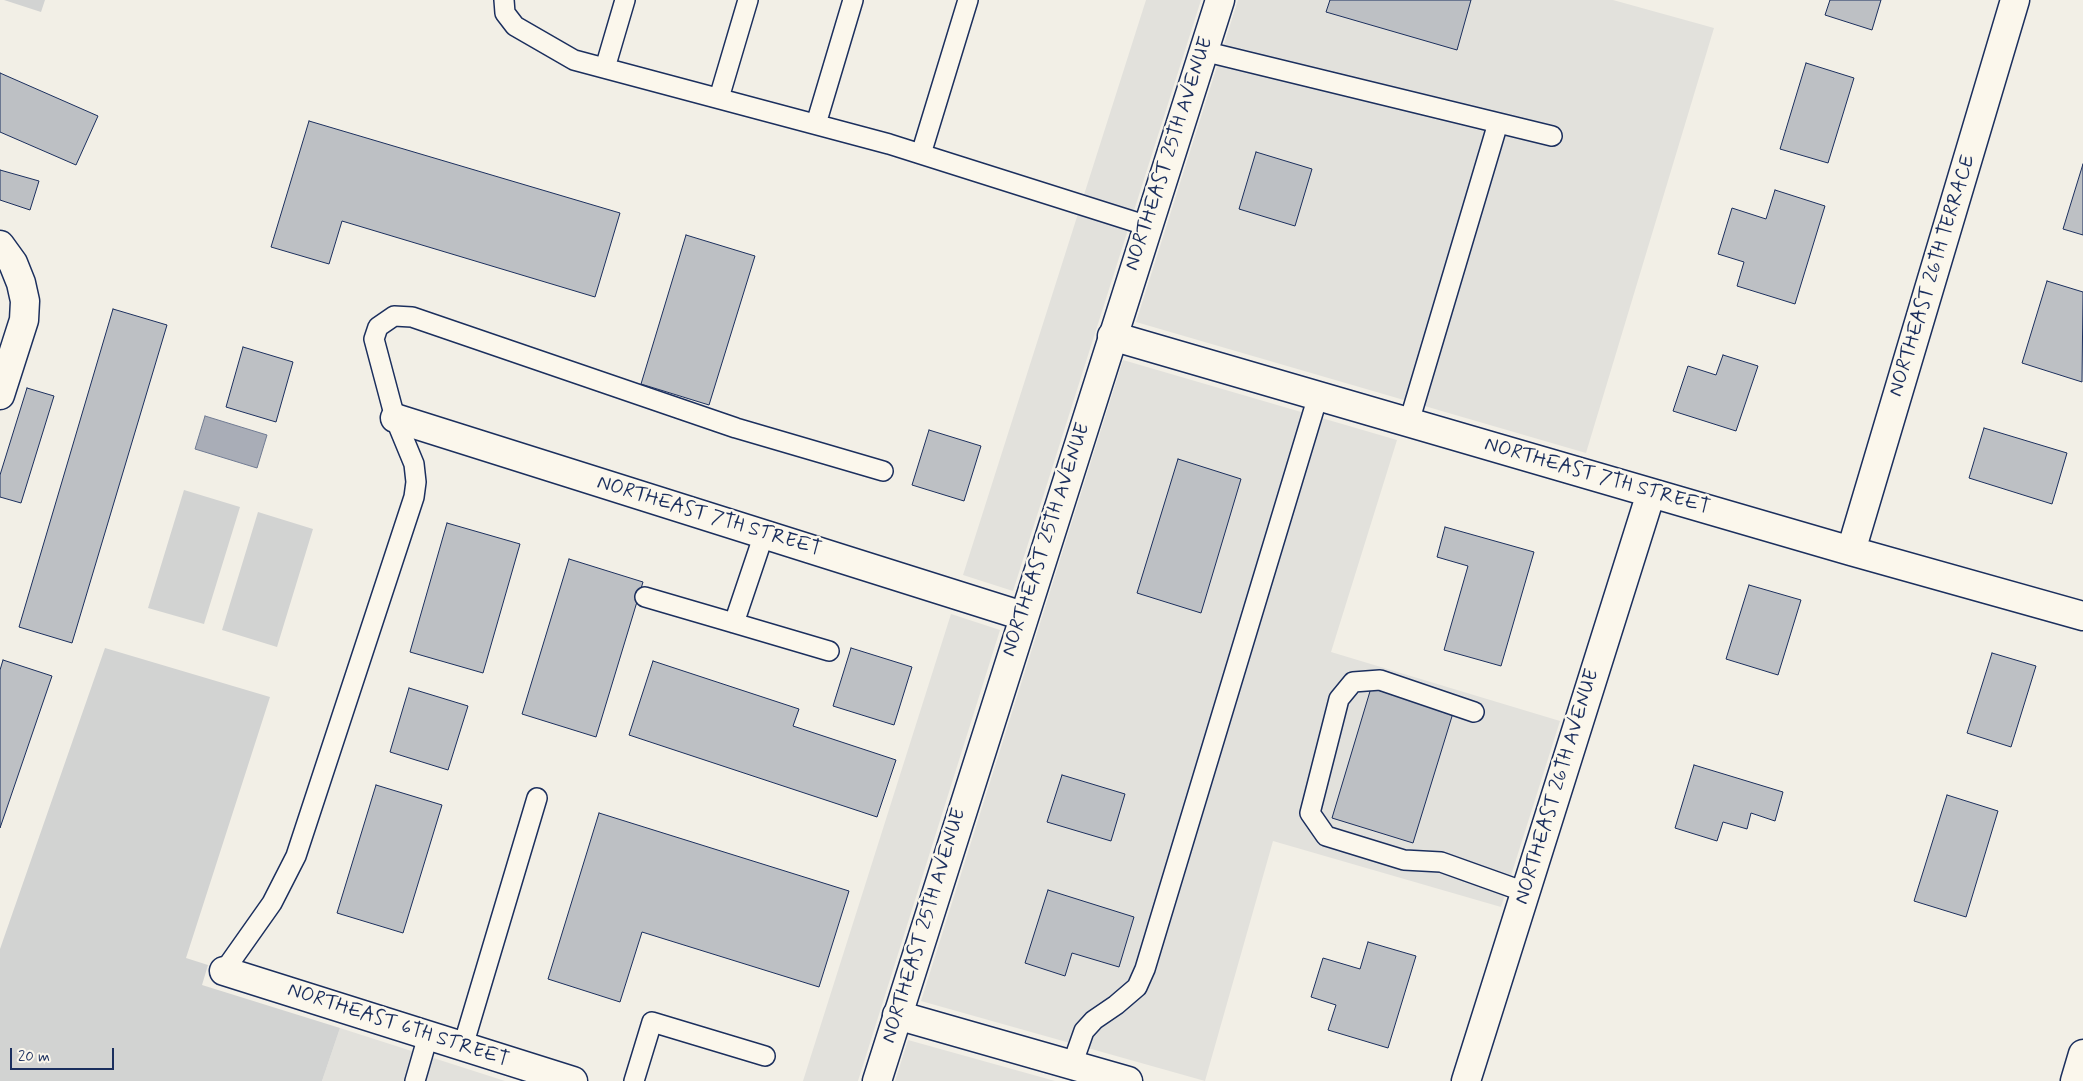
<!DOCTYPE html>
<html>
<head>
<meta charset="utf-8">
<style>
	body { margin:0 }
	#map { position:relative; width:2083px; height:1081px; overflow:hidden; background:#f2efe6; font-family:Mynerve,sans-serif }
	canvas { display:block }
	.scale { position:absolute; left:10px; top:1048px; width:104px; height:22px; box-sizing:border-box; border:2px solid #1b2f5e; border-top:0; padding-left:6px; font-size:15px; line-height:18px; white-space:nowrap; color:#1b2f5e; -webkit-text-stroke:4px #fbf7ec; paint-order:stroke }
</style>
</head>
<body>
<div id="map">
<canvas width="2083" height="1081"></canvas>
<div class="scale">20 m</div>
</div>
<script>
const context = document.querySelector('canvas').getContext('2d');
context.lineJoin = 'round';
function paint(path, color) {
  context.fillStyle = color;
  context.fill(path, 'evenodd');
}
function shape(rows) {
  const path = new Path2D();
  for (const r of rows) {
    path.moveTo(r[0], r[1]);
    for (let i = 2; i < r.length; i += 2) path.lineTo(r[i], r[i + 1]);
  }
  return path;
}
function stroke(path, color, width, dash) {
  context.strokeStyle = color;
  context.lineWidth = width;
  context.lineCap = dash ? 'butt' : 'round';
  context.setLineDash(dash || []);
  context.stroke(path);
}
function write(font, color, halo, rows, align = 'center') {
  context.font = font + ' Mynerve,sans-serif';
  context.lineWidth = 5;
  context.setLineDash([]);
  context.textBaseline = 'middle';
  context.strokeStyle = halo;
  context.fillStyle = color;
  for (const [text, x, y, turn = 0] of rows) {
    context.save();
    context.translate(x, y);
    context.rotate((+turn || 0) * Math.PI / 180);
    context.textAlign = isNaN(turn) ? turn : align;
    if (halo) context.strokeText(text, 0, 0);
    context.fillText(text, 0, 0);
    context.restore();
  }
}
paint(shape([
	[1146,0,1201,0,1013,591,963,575],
	[1238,0,1613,0,1714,28,1586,453,1136,322],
	[1123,360,1397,440,1331,652,1560,721,1501,907,1273,841,1205,1081,921,1001],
	[951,614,1000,630,858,1081,803,1081],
	[340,1028,505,1081,322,1081],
	[908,1040,1055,1081,895,1081]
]), '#e2e1dc');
paint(shape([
	[4,0,45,0,41,12],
	[184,490,240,507,204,624,148,608],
	[258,512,313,529,277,647,222,630],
	[105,648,270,697,186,958,208,965,202,985,340,1028,322,1081,0,1081,0,949]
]), '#d2d3d2');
const water = shape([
	[205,416,267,435,257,468,195,449,205,416]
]);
paint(water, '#a9adb7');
stroke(water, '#707b93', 1);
const building = shape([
	[1330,0,1471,0,1457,50,1326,12,1330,0],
	[1830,0,1881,0,1872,30,1825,15,1830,0],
	[1806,63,1854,78,1828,163,1780,149,1806,63],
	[0,73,98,116,76,165,0,132,0,73],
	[309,121,620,213,595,297,342,221,329,264,271,247,309,121],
	[1256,152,1312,169,1295,226,1239,209,1256,152],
	[2083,164,2083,235,2063,229,2083,164],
	[0,170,39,181,30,210,0,200,0,170],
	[1775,190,1825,206,1795,304,1737,286,1744,262,1718,254,1732,208,1766,219,1775,190],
	[686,235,755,256,709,405,641,384,686,235],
	[2047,281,2083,292,2082,382,2022,363,2047,281],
	[113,309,167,325,72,643,19,627,113,309],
	[243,347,293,362,276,422,226,407,243,347],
	[1723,355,1758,366,1736,431,1673,411,1688,366,1716,375,1723,355],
	[27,388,54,396,21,503,0,497,0,475,27,388],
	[1984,428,2067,453,2052,504,1969,478,1984,428],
	[929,430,981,446,964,501,912,485,929,430],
	[1178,459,1241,479,1201,613,1137,593,1178,459],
	[447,523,520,544,483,673,410,652,447,523],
	[1445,527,1534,552,1501,666,1444,650,1468,566,1437,557,1445,527],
	[569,559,643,582,596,737,522,714,569,559],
	[1749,585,1801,600,1778,675,1726,659,1749,585],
	[851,648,912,667,894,725,833,706,851,648],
	[1992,653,2036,666,2011,747,1967,733,1992,653],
	[3,660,52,676,0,828,0,670,3,660],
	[653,661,799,709,793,726,896,760,877,817,629,735,653,661],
	[409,688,468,706,448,770,390,752,409,688],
	[1371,688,1453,713,1413,843,1332,818,1371,688],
	[1694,765,1783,792,1775,821,1751,813,1747,829,1723,822,1717,841,1675,828,1694,765],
	[1062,775,1125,794,1111,841,1047,822,1062,775],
	[376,785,442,805,403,933,337,913,376,785],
	[1947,795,1998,811,1966,917,1914,901,1947,795],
	[599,813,849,891,819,987,642,932,620,1002,548,979,599,813],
	[1048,890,1134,917,1119,967,1072,953,1065,976,1025,963,1048,890],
	[1368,942,1416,956,1388,1048,1328,1030,1336,1005,1311,997,1323,958,1360,969,1368,942]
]);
paint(building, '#bdc0c4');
stroke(building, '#1b2f5e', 1);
const lane = shape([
	[504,0,505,13,515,26,574,60,889,144,1148,226],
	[1203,51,1552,136],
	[605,68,625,0],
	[719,98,748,0],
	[816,124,853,0],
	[921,154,968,0],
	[1409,422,1498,123],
	[764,534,734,623,829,651],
	[645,597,734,623],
	[1474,712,1380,680,1353,682,1339,699,1310,813,1326,836,1404,860,1441,862,1525,892],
	[224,971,272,903,296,856,414,497,416,482,414,464,395,418,374,339,378,327,394,316,412,317,736,428,883,471],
	[463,1046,537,798],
	[1072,1065,1084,1031,1094,1020,1116,1005,1137,987,1145,969,1318,396],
	[415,1081,428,1036],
	[634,1081,652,1022,765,1056]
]);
const street = shape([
	[0,245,13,263,21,283,25,301,24,320,0,395],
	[1112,336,1851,551,2083,616],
	[395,418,1023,616],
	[1851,551,2015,0],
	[224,971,573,1081],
	[897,1015,1128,1081],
	[1466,1081,1651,493],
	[2075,1081,2083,1054]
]);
const secondary = shape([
	[877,1081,1220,0]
]);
stroke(lane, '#1b2f5e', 22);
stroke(street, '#1b2f5e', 31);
stroke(secondary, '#1b2f5e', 31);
stroke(lane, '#fbf7ec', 19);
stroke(street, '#fbf7ec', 28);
stroke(secondary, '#fbf7ec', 28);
write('20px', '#1b2f5e', '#fbf7ec', [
	["NORTHEAST 25TH AVENUE",1170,154,-72],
	["NORTHEAST 26TH TERRACE",1933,276,-73],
	["NORTHEAST 7TH STREET",1597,477,16],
	["NORTHEAST 7TH STREET",709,517,17],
	["NORTHEAST 25TH AVENUE",1047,540,-72],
	["NORTHEAST 26TH AVENUE",1558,787,-73],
	["NORTHEAST 25TH AVENUE",925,926,-73],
	["NORTHEAST 6TH STREET",398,1026,18]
]);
</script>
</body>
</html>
